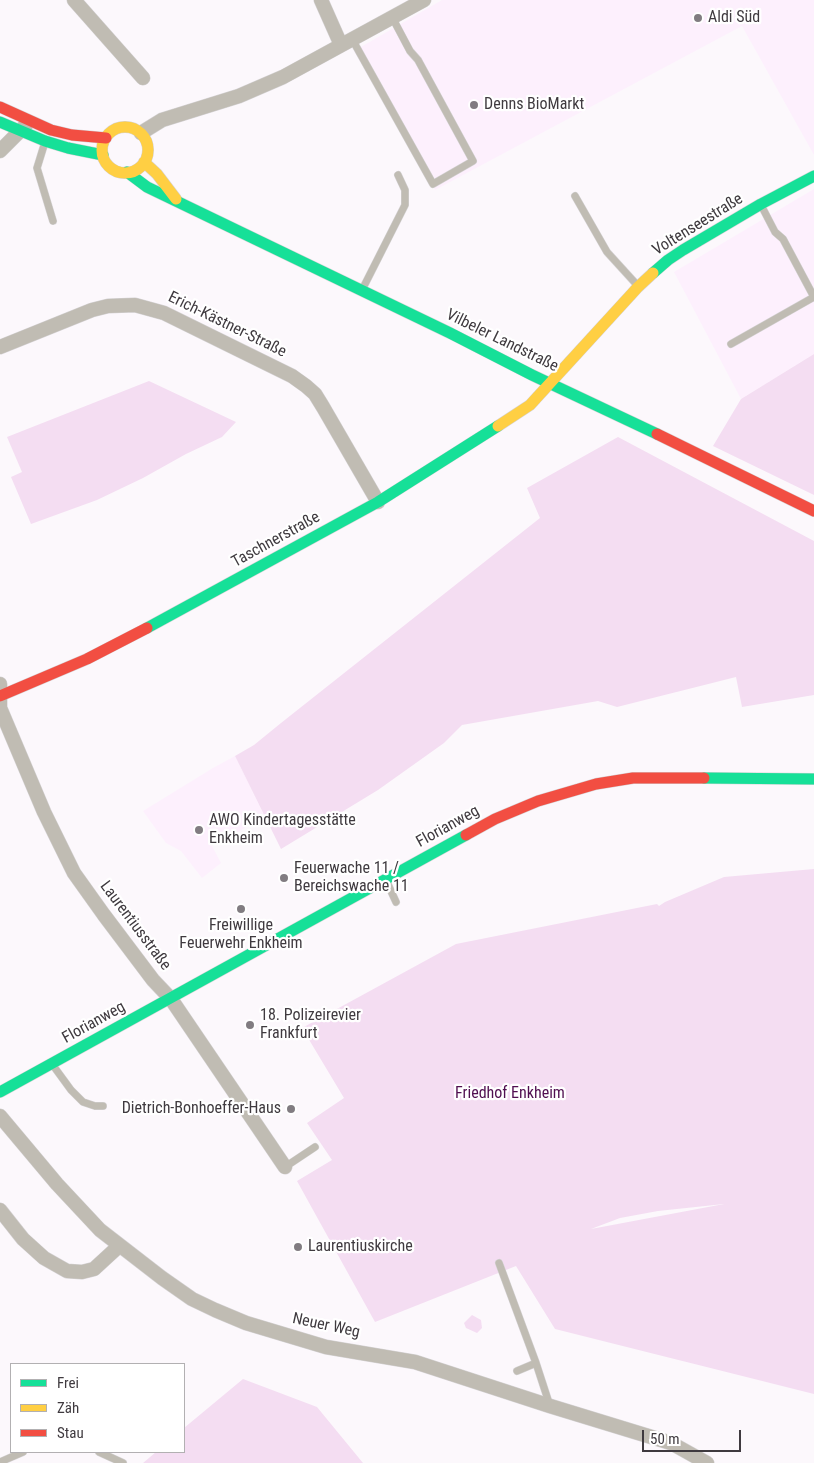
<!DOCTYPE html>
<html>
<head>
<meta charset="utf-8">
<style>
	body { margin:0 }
	#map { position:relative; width:814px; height:1463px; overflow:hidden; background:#fcf8fc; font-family:"Roboto Condensed",sans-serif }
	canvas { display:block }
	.legend { position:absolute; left:10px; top:1363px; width:175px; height:90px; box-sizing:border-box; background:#fff; border:1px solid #b2b0b2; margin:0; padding:6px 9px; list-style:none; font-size:15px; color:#3f3a3f }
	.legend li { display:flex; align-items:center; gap:10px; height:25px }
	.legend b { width:25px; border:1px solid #b2b0b2 }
	.scale { position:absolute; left:642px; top:1430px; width:99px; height:22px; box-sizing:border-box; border:2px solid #3f3a3f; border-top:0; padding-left:6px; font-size:15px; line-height:18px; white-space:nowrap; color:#3f3a3f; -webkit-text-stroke:4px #fff; paint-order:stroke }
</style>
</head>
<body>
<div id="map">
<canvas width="814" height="1463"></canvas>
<ul class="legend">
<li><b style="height:6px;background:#16e098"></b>Frei</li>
<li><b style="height:6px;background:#ffcf43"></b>Zäh</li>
<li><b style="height:6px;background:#f24e42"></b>Stau</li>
</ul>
<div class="scale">50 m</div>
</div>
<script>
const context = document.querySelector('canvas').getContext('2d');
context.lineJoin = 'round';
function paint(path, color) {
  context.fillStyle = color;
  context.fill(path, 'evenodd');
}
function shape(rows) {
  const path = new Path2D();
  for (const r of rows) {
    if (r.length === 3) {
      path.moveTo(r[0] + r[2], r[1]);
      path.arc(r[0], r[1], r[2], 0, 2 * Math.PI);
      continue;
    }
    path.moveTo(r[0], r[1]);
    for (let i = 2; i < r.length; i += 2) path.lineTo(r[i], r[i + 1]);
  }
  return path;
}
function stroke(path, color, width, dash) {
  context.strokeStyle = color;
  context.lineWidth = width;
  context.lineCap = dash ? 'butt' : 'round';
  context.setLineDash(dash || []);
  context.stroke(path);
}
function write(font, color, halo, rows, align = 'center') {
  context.font = font + ' "Roboto Condensed",sans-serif';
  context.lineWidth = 4.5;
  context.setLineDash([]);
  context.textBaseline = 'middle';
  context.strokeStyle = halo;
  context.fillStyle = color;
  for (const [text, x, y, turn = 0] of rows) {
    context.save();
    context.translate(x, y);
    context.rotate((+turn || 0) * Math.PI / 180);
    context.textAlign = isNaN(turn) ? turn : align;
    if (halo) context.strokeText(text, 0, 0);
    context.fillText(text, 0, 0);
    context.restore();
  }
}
paint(shape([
	[442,0,814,0,814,155,742,26,435,190,354,51],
	[814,189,814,354,741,399,674,272],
	[235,756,265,817,212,846,221,863,202,878,181,851,166,843,143,811,213,768]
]), '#fdf0fd');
paint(shape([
	[814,354,814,495,713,446,741,399],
	[149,381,236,422,222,437,186,454,143,478,97,500,31,524,11,477,22,472,7,437],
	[618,437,814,541,814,695,742,707,736,677,617,707,598,701,462,725,444,743,378,790,281,849,235,756,254,745,281,723,540,518,527,488],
	[814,869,814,1394,555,1329,516,1266,375,1322,297,1181,332,1160,307,1123,344,1098,302,1028,456,944,657,904,659,906,665,902,724,877],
	[724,1204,591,1229,620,1218,658,1211],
	[472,1315,481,1320,482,1328,477,1333,466,1328,464,1323],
	[243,1379,317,1407,363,1463,143,1463,156,1452,184,1452,184,1428]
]), '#f4ddf2');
const lane = shape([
	[352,39,433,184,473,161,418,60,410,51,392,17],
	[45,142,37,168,53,221],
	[575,196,607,252,638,286],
	[362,290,405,205,405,190,398,175],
	[731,344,814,297,783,239,775,232,761,205],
	[386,880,396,902],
	[52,1064,71,1090,83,1102,95,1106,103,1106],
	[285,1167,315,1147],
	[499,1263,536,1363],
	[517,1371,536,1363,550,1406],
	[99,1452,123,1463],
	[0,1462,23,1452]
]);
const street = shape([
	[74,0,143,78],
	[321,0,341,45],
	[141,133,162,120,239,96,283,77,424,0],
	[0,151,26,125],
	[0,347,92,310,108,306,135,305,164,313,292,376,306,386,315,394,323,407,378,502],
	[0,684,0,708,44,812,74,873,104,915,153,980,171,999,285,1167],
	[0,1116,57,1184,100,1230,162,1278,192,1299,215,1310,246,1323,326,1347,415,1362,550,1406,671,1443,707,1463],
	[0,1210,23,1239,44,1258,67,1271,82,1272,94,1269,119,1246]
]);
const fast = shape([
	[0,122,45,141,68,148,103,155],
	[127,172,147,187,450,333,532,375,657,434],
	[653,273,668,260,683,250,761,204,814,176],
	[147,628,378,502,498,426],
	[704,778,814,779],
	[0,1092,466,835]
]);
const slow = shape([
	[125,150,23],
	[144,162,157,174,176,199],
	[498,426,530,405,638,287,653,273]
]);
const jam = shape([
	[0,107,51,130,72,135,106,138],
	[657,434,814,511],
	[0,696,87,659,147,628],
	[466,835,495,819,538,801,596,784,633,778,704,778]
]);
stroke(lane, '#d5d3d5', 8);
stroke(street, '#d5d3d5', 15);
stroke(fast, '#d5d3d5', 12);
stroke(slow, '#d5d3d5', 12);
stroke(jam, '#d5d3d5', 12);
stroke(lane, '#c0bcb3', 7);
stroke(street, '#c0bcb3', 14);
stroke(fast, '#16e098', 11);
stroke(slow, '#ffcf43', 11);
stroke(jam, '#f24e42', 11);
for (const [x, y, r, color] of [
	[698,18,5,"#817c81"],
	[474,105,5,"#817c81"],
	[199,830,5,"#817c81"],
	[284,878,5,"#817c81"],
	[241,909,5,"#817c81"],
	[250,1025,5,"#817c81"],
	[291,1109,5,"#817c81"],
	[298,1247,5,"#817c81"]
]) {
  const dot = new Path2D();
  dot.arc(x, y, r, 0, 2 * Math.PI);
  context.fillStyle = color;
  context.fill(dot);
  stroke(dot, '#fff', 2);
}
write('16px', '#3f3a3f', '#fff', [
	["Aldi Süd",708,18],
	["Denns BioMarkt",484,105],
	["AWO Kindertagesstätte",209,821],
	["Enkheim",209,839],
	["Feuerwache 11 /",294,869],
	["Bereichswache 11",294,887],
	["Freiwillige",241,926,"center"],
	["Feuerwehr Enkheim",241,944,"center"],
	["18. Polizeirevier",260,1016],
	["Frankfurt",260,1034],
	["Dietrich-Bonhoeffer-Haus",281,1109,"right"],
	["Laurentiuskirche",308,1247]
], 'left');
write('16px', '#3f3a3f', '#fff', [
	["Voltenseestraße",698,225,-32],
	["Erich-Kästner-Straße",227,325,26],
	["Vilbeler Landstraße",502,341,26],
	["Taschnerstraße",276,540,-29],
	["Florianweg",448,827,-29],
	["Laurentiusstraße",135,926,53],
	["Florianweg",94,1023,-29],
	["Neuer Weg",326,1326,12]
]);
write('16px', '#500e50', '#fff', [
	["Friedhof Enkheim",510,1094]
]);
</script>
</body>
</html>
